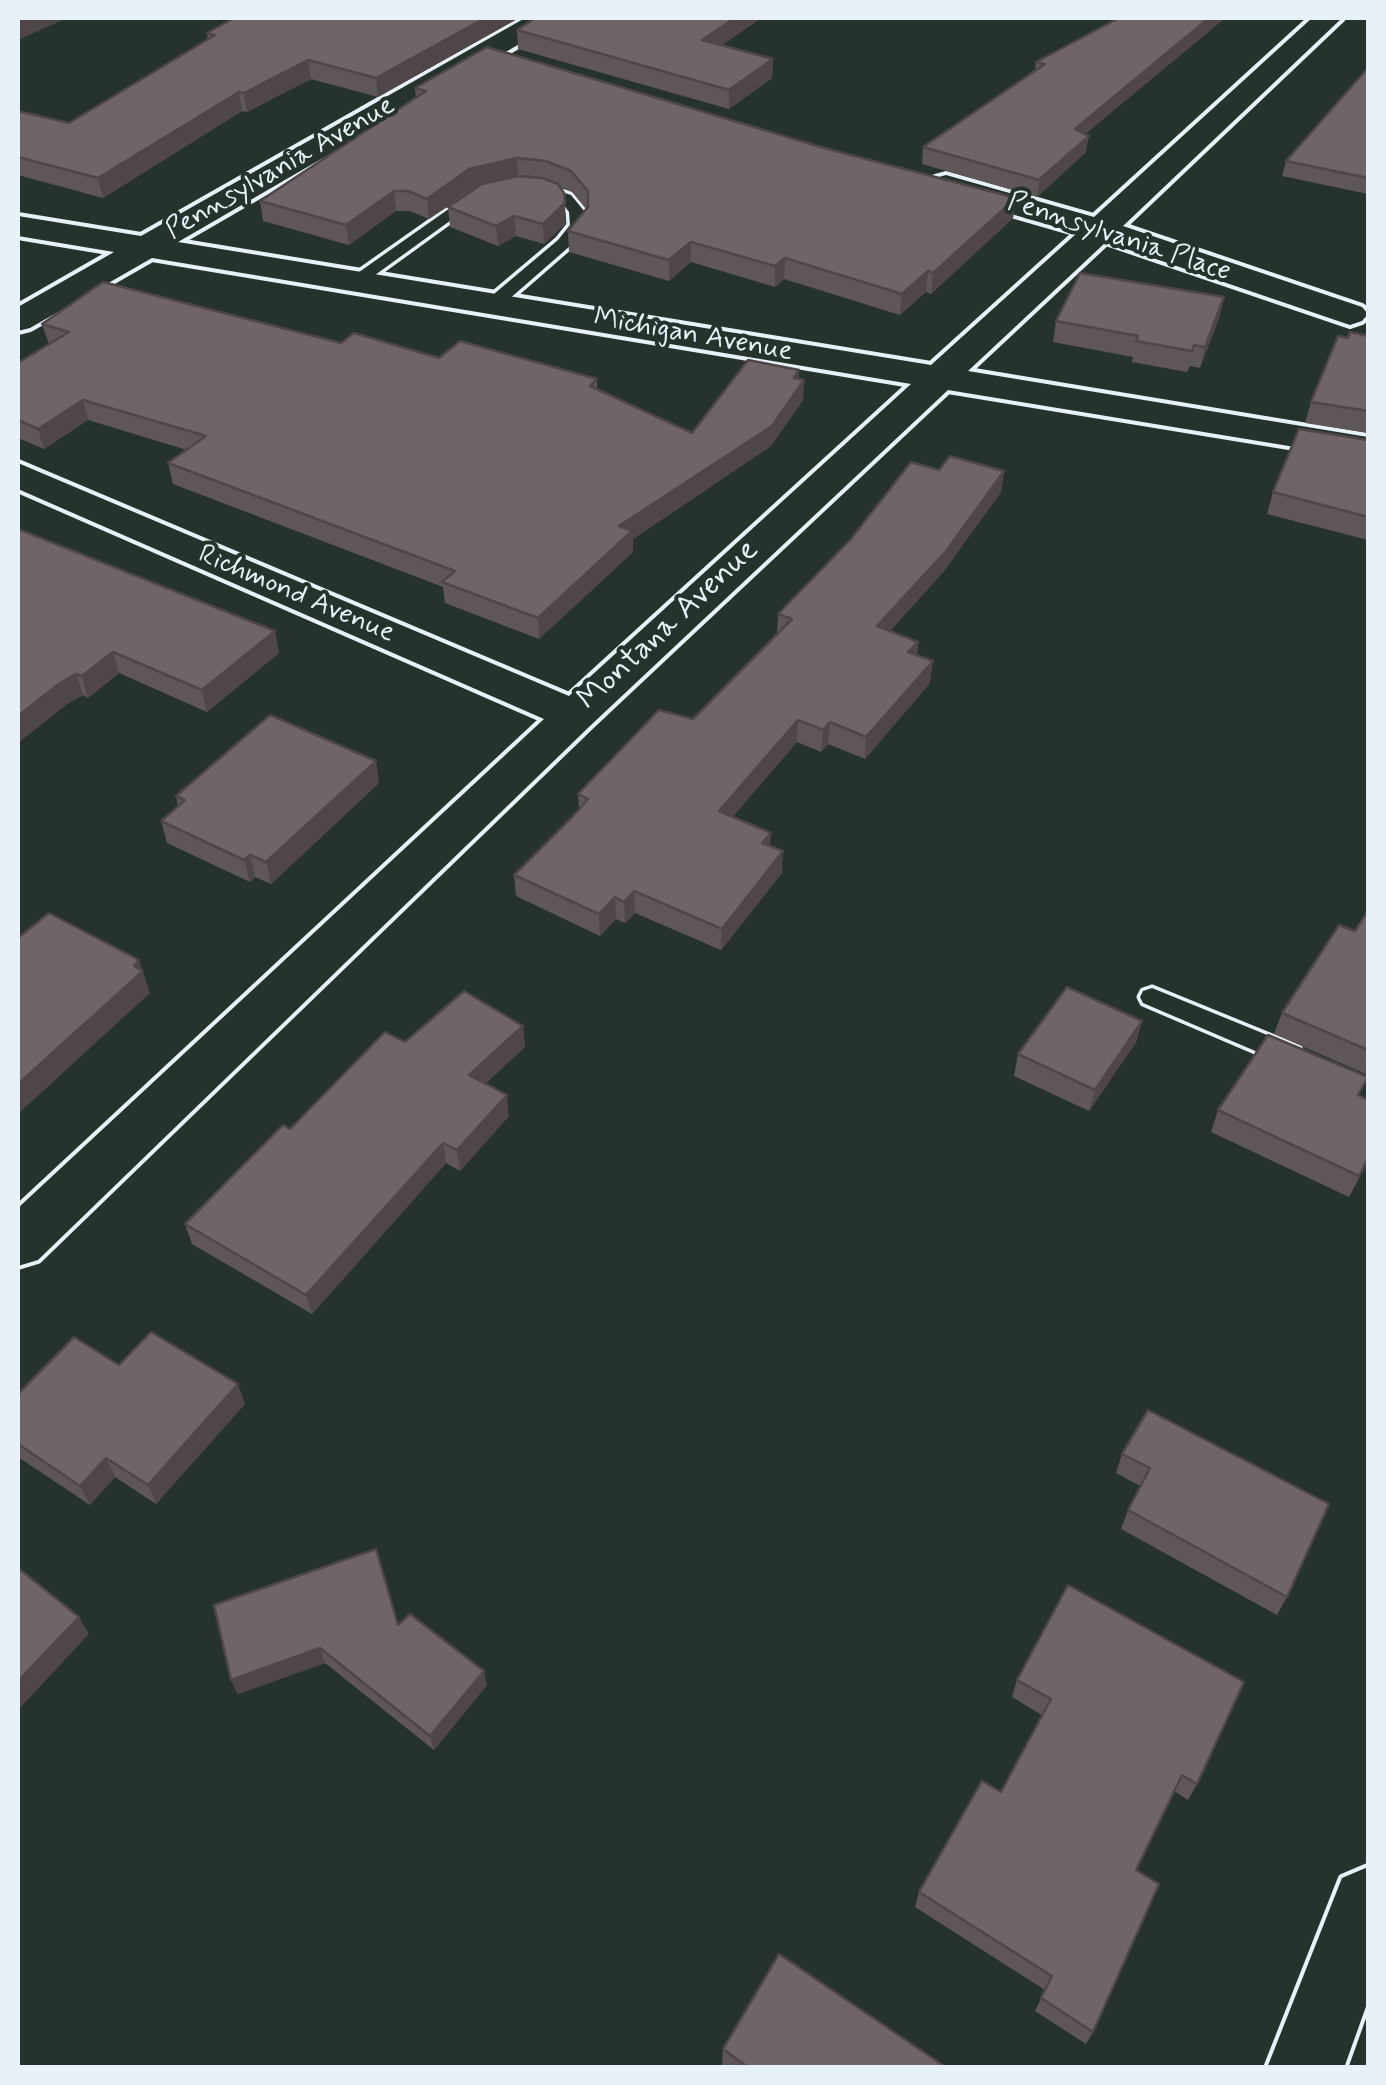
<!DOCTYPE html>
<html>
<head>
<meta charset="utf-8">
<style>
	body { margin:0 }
	#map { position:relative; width:1386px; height:2085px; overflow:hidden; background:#26332d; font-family:Mynerve,sans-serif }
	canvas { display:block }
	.frame { position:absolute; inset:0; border:20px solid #e8f1f8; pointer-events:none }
</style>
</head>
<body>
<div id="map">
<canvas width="1386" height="2085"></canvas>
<div class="frame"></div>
</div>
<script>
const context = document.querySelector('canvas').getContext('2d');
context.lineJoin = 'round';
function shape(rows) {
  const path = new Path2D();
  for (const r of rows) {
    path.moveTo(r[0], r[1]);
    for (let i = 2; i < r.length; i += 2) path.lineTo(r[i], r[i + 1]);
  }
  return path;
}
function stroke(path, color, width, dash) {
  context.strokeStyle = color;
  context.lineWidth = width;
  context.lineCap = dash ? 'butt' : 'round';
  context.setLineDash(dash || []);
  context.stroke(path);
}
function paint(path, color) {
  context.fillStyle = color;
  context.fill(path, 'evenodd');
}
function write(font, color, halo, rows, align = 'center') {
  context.font = font + ' Mynerve,sans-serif';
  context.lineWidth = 8;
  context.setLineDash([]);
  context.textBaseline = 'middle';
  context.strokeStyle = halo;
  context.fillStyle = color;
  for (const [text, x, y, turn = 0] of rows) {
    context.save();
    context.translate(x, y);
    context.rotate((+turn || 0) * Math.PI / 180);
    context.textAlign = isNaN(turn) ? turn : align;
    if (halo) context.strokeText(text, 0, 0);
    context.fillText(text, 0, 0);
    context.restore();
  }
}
const service = shape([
	[534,183,571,195,585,212,586,225,570,246,500,307,488,307,488,299,558,240,570,225,569,212,561,201,529,191,526,188,534,183],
	[470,194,483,197,364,283,352,283,352,277,470,194],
	[1152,988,1299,1048,1303,1055,1299,1062,1281,1062,1143,1003,1140,997,1143,991,1152,988]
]);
const minor = shape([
	[525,18,558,18,554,24,178,242,931,365,1077,233,935,192,930,185,935,178,946,175,1094,217,1312,18,1342,18,1123,226,1362,307,1368,314,1362,321,1350,325,1338,321,1106,242,968,371,1368,437,1368,459,948,390,591,725,38,1260,18,1266,18,1208,544,719,18,489,18,463,569,696,911,384,152,258,30,328,18,331,18,307,114,252,18,236,18,216,141,236,525,18],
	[1368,1867,1368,2001,1344,2068,1267,2068,1342,1878,1368,1867]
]);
stroke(service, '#e8f1f8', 7);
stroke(minor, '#e8f1f8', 8);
paint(service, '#26332d');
paint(minor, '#26332d');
paint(shape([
	[519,18,378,97,311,79,247,112,242,111,103,198,18,175,18,111,69,123,208,39,207,33],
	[535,18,761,18,721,46,773,59,772,78,729,109,518,49,517,30],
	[1119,18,1225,18,1085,134,1086,152,1037,197,922,164,923,147,1035,71,1036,62],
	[1368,68,1368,194,1282,176,1286,161],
	[415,88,824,148,1016,198,1013,218,931,294,926,292,900,315,784,279,775,287,691,262,669,281,569,252,568,231,586,209,572,192,559,186,566,223,544,244,516,236,498,246,450,227,448,207,475,189,429,219,410,211,396,211,349,245,263,221,260,201,416,98],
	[1224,297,1219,318,1200,368,1190,366,1187,372,1132,362,1133,357,1053,342,1056,321],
	[42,324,341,343,439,358,597,379,597,389,692,433,799,370,799,379,804,380,803,400,771,446,633,539,633,552,539,639,445,603,443,587,173,484,168,463,187,450,88,420,44,449,18,438,18,363,49,344],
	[1368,336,1368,433,1305,423,1311,402,1348,338],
	[1368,440,1368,540,1267,514,1273,492],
	[939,470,1004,471,1001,492,944,571,890,631,918,642,917,655,930,683,865,759,828,744,821,752,797,742,732,817,770,846,782,873,721,950,635,913,625,923,616,919,600,936,516,896,514,875,579,809,578,794,693,719,777,634,778,614],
	[18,529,275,631,279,653,207,712,119,673,88,698,83,695,67,704,18,743],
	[379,783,271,884,255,877,250,882,167,843,161,821,178,806,176,796],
	[1368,914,1368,1075,1274,1034,1282,1013,1355,931],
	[1142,1021,1136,1042,1089,1111,1014,1076,1018,1054],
	[523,1026,525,1047,485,1084,509,1116,460,1171,446,1163,312,1314,192,1244,185,1224,290,1129,405,1042],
	[1368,1100,1368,1162,1349,1197,1211,1132,1218,1110],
	[119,1365,245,1404,156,1504,115,1477,90,1505,18,1457,18,1394],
	[1148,1410,1287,1597,1277,1615,1121,1529,1128,1510,1140,1486,1116,1473,1122,1454],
	[214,1605,398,1625,487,1685,434,1750,325,1663,238,1694,231,1680],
	[1017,1680,1197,1784,1188,1800,1174,1791,1136,1870,1093,2032,1086,2044,1035,2011,1045,1990,915,1907,919,1892,1001,1792,1042,1715,1012,1697],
	[723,2049,947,2068,724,2068,722,2067]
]), '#5f5659');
paint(shape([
	[22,18,67,18,18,40,18,19],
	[485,18,519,18,378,97,376,78],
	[735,18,761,18,702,59,702,40],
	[1209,18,1225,18,1072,145,1075,129],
	[773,59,772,78,729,109,729,90],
	[308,60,311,79,247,112,244,93],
	[239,92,242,111,103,198,98,178],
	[1089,136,1086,152,1037,197,1039,180],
	[517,158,518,178,471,189,429,219,427,199,469,169],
	[394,191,396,211,349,245,346,225],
	[1016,198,1013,218,931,294,933,273],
	[565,203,566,223,544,244,543,224],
	[514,216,516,236,498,246,496,226],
	[691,242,691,262,669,281,669,260],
	[785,258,784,279,775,287,775,266],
	[928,271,926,292,900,315,902,294],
	[1224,297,1219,318,1200,368,1205,347],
	[799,370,798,387,804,380,803,400,771,446,633,539,633,552,539,639,538,618,619,526,794,378],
	[83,400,88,420,44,449,38,429],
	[1004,471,1001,492,944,571,875,647,877,626],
	[275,631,279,653,207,712,202,690],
	[918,642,916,663,908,652],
	[113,652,119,673,88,698,82,676],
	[933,661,930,683,865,759,866,737],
	[76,674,83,695,67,704,18,743,18,716,60,683],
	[798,720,797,742,719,833,719,811],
	[830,722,828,744,821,752,823,730],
	[376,761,379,783,271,884,266,862],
	[771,833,770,854,762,843],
	[783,851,782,873,721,950,722,929],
	[250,855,255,877,250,882,244,860],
	[634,891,635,913,625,923,624,902],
	[615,897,616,919,600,936,599,914],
	[139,960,150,993,18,1114,18,1084],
	[1142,1021,1136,1042,1089,1111,1095,1090],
	[523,1026,525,1047,472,1096,469,1075],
	[507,1095,509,1116,460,1171,457,1150],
	[443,1143,446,1163,312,1314,306,1295],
	[1368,1158,1368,1162,1349,1197,1359,1176],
	[238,1384,245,1404,156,1504,148,1485],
	[106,1458,115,1477,90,1505,80,1486],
	[79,1617,89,1634,18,1710,18,1681],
	[320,1648,325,1663,238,1694,231,1680],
	[484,1671,487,1685,434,1750,430,1736]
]), '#4e4648');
const building = shape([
	[234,18,485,18,376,78,308,60,244,93,239,92,98,178,18,157,18,111,69,123,215,35,207,33,234,18],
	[535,18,735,18,702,40,773,59,729,90,517,30,535,18],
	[1119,18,1209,18,1075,129,1089,136,1039,180,923,147,1045,64,1036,62,1119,18],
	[487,47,824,148,1016,198,933,273,928,271,902,294,785,258,775,266,691,242,669,260,568,231,588,207,588,191,571,171,546,161,517,158,469,169,427,199,408,191,394,191,346,225,260,201,426,91,415,88,487,47],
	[1368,68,1368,178,1286,161,1368,68],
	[518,176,542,178,558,184,564,193,565,203,543,224,514,216,496,226,448,207,482,184,518,176],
	[1080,273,1224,297,1205,347,1194,345,1192,351,1136,341,1138,336,1056,321,1080,273],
	[103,282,341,343,354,333,439,358,460,341,597,379,590,386,692,433,748,360,799,370,794,378,804,380,772,426,619,526,632,531,538,618,442,582,455,571,168,463,206,436,83,400,38,429,18,420,18,363,69,332,42,324,103,282],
	[1350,332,1368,336,1368,411,1311,402,1338,336,1348,338,1350,332],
	[1299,429,1368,440,1368,517,1273,492,1299,429],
	[950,456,1004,471,947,550,877,626,918,642,908,652,933,661,866,737,830,722,823,730,798,720,719,811,771,833,762,843,783,851,722,929,634,891,624,902,615,897,599,914,514,875,574,815,588,799,578,794,659,710,693,719,792,619,778,614,851,539,911,462,939,470,950,456],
	[18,529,275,631,202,690,113,652,82,676,76,674,60,683,18,716,18,529],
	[270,715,376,761,266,862,250,855,244,860,161,821,185,800,176,796,270,715],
	[49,913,139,960,134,966,143,971,18,1084,18,938,49,913],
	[1366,914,1368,914,1368,1050,1282,1013,1339,925,1355,931,1366,914],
	[1067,987,1142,1021,1095,1090,1018,1054,1067,987],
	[464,991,523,1026,469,1075,507,1095,457,1150,443,1143,306,1295,185,1224,283,1125,290,1129,385,1032,405,1042,464,991],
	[1268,1035,1368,1077,1358,1095,1368,1100,1368,1158,1359,1176,1218,1110,1268,1035],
	[151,1332,238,1384,148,1485,106,1458,80,1486,18,1444,18,1394,74,1337,119,1365,151,1332],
	[1148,1410,1329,1504,1287,1597,1128,1510,1150,1468,1122,1454,1148,1410],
	[376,1549,398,1625,410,1614,484,1671,430,1736,320,1648,231,1680,214,1605,376,1549],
	[18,1568,79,1617,18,1681,18,1568],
	[1068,1585,1244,1682,1197,1784,1182,1775,1136,1870,1159,1884,1093,2032,1041,1998,1052,1976,919,1892,982,1781,1001,1792,1051,1699,1017,1680,1068,1585],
	[779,1954,947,2068,749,2068,723,2049,779,1954]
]);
paint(building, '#6f6467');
stroke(building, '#4e4648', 2.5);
write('28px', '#e8f1f8', '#26332d', [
	["Pennsylvania Avenue",281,169,-30],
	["Pennsylvania Place",1119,238,18],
	["Michigan Avenue",693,336,10],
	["Richmond Avenue",296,595,23]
]);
write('32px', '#e8f1f8', '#26332d', [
	["Montana Avenue",669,626,-43]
]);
</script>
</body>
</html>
